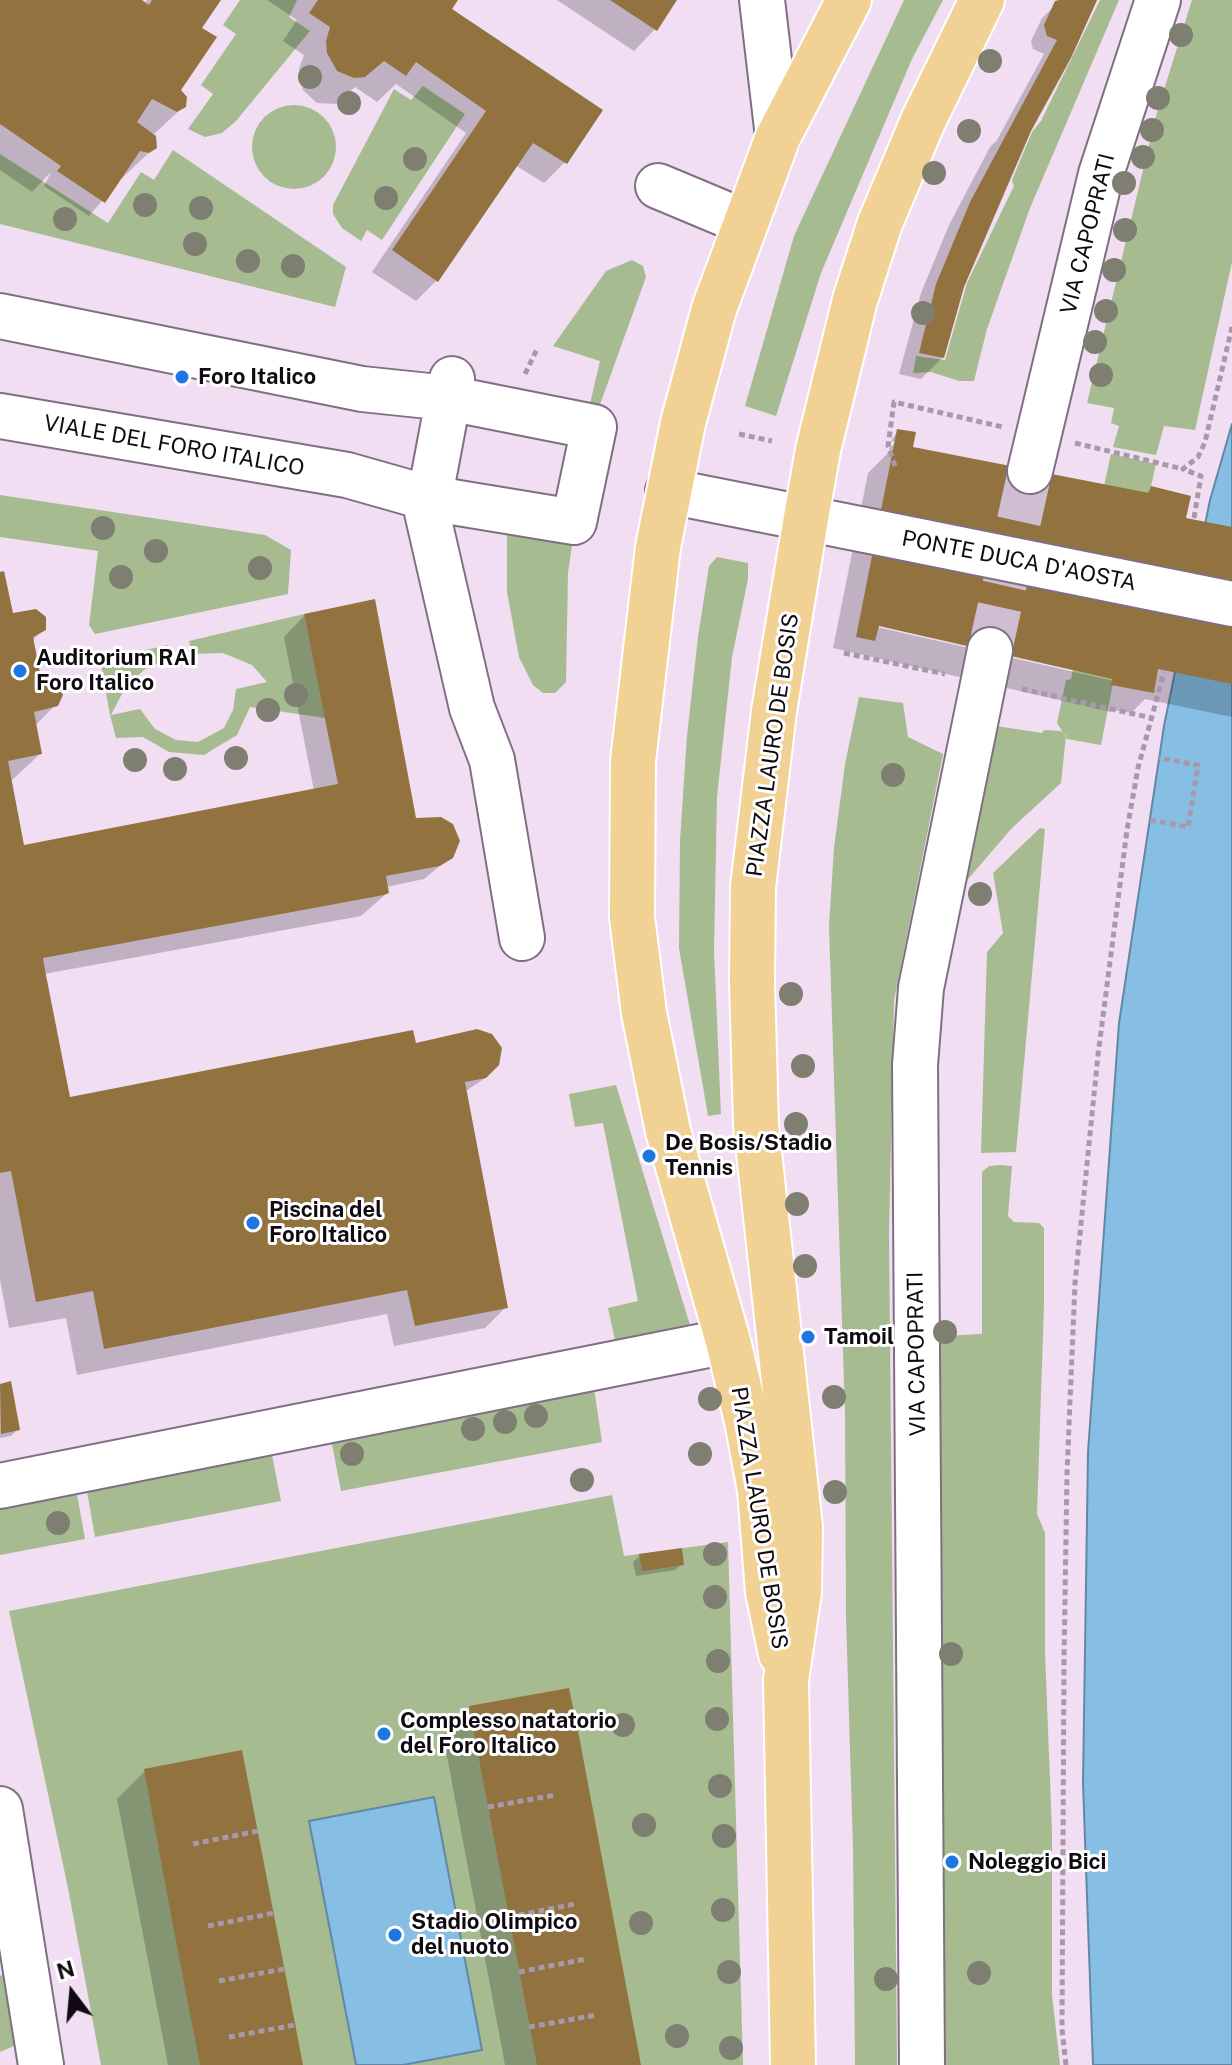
<!DOCTYPE html>
<html>
<head>
<meta charset="utf-8">
<style>
	body { margin:0 }
	#map { position:relative; width:1232px; height:2065px; overflow:hidden; background:#f1def3; font-family:"Public Sans",sans-serif }
	canvas { display:block }
	.north { position:absolute; left:32px; top:1953px; width:80px; height:80px; -webkit-text-stroke:6px #fff; paint-order:stroke; rotate:344deg; font-size:22px; font-weight:700; line-height:32px; text-align:center; color:#100a11 }
	.north::after { content:''; display:block; margin:auto; width:28px; height:36px; background:#100a11; clip-path:polygon(50% 0,100% 100%,50% 72%,0 100%) }
</style>
</head>
<body>
<div id="map">
<canvas width="1232" height="2065"></canvas>
<div class="north">N</div>
</div>
<script>
const context = document.querySelector('canvas').getContext('2d');
context.lineJoin = 'round';
function paint(path, color) {
  context.fillStyle = color;
  context.fill(path, 'evenodd');
}
function shape(rows) {
  const path = new Path2D();
  for (const r of rows) {
    if (r.length === 3) {
      path.moveTo(r[0] + r[2], r[1]);
      path.arc(r[0], r[1], r[2], 0, 2 * Math.PI);
      continue;
    }
    path.moveTo(r[0], r[1]);
    for (let i = 2; i < r.length; i += 2) path.lineTo(r[i], r[i + 1]);
  }
  return path;
}
function stroke(path, color, width, dash) {
  context.strokeStyle = color;
  context.lineWidth = width;
  context.lineCap = dash ? 'butt' : 'round';
  context.setLineDash(dash || []);
  context.stroke(path);
}
function write(font, color, halo, rows, align = 'center') {
  context.font = font + ' "Public Sans",sans-serif';
  context.lineWidth = 6;
  context.setLineDash([]);
  context.textBaseline = 'middle';
  context.strokeStyle = halo;
  context.fillStyle = color;
  for (const [text, x, y, turn = 0] of rows) {
    context.save();
    context.translate(x, y);
    context.rotate((+turn || 0) * Math.PI / 180);
    context.textAlign = isNaN(turn) ? turn : align;
    if (halo) context.strokeText(text, 0, 0);
    context.fillText(text, 0, 0);
    context.restore();
  }
}
paint(shape([
	[240,0,297,0,289,17,310,31,236,121,222,133,205,137,188,129,213,94,201,85,236,34,223,25],
	[904,0,943,0,912,59,821,273,776,416,745,406,794,236],
	[1100,0,1119,0,1030,208,987,329,974,381,959,381,931,372,913,373,916,356,945,360,967,283,1014,186,1012,180,1032,132,1041,121],
	[1192,0,1232,0,1232,262,1195,430,1164,426,1156,455,1113,447,1119,426,1111,423,1114,408,1087,403,1157,112],
	[423,86,465,114,382,240,367,230,361,241,342,228,333,214,333,205,394,89,411,100],
	[294,147,42],
	[173,150,346,267,335,307,0,224,0,154,108,223,141,172,154,180],
	[632,260,643,266,646,277,598,410,589,408,600,361,553,346,606,271],
	[1111,454,1156,464,1149,495,1104,486],
	[0,495,265,535,291,550,288,594,95,634,89,625,98,551,0,537],
	[507,527,573,539,568,573,566,682,555,693,543,693,533,685,519,657,507,592],
	[717,557,748,563,748,579,732,657,717,797,714,951,721,1114,708,1116,679,948,680,840,687,736,698,637,709,566],
	[304,614,325,718,250,707,237,735,204,755,169,752,143,737,116,738,110,715,100,660,168,645,171,658,145,669,125,688,111,715,140,709,155,729,176,740,198,742,224,728,233,710,236,689,267,682,252,665,223,653,192,654,189,641],
	[1073,669,1114,678,1101,745,1067,739,1057,723,1066,680,1071,679],
	[859,697,903,703,908,737,943,754,894,1001,889,1233,897,2065,855,2065,853,1848,846,1617,845,1413,829,926,834,848,845,764],
	[990,725,1042,733,1044,730,1061,731,1066,736,1061,783,1012,828,969,878,952,905],
	[1040,828,1045,829,1016,1152,981,1153,987,952,1003,933,993,873],
	[616,1085,690,1325,615,1340,608,1308,638,1301,603,1123,575,1127,569,1094],
	[1001,1165,1012,1166,1008,1216,1014,1222,1039,1223,1044,1228,1044,1304,1037,1514,1045,1533,1045,1652,1052,1832,1052,1995,1060,2065,928,2065,925,1337,982,1334,982,1172,989,1166],
	[594,1388,602,1442,341,1491,331,1439],
	[271,1450,281,1501,95,1537,86,1486],
	[76,1489,85,1539,0,1555,0,1503],
	[612,1495,624,1556,728,1542,743,2065,101,2065,68,1888,9,1611],
	[10,1970,25,2041,0,2052,0,1976]
]), '#a6bb90');
const water = shape([
	[1232,424,1232,2065,1093,2065,1083,1783,1088,1452,1119,1023,1164,726,1210,500,1232,424],
	[434,1797,482,2050,403,2065,356,2065,309,1821,434,1797]
]);
paint(water, '#86bee4');
stroke(water, '#6388a5', 2);
paint(shape([
	[0,0,140,0,145,4,147,0,219,0,200,28,180,89,184,106,151,137,155,147,120,180,89,216,44,186,51,172,32,192,0,170],
	[267,0,456,0,445,16,565,162,544,183,515,165,437,280,416,301,372,272,466,133,396,84,377,102,355,87,336,104,317,103,303,90,300,81,299,69,304,55,283,41,297,20],
	[557,0,675,0,655,29,634,51],
	[1061,0,1094,0,1029,130,962,286,943,357,921,379,899,374,921,293,949,225,990,147,997,140,1044,54,1033,49,1031,41,1042,18],
	[898,431,913,434,911,449,1146,494,1151,488,1188,497,1182,520,1232,530,1232,717,1145,699,1131,713,1113,710,1111,712,833,648,868,473,889,452,890,445,909,448,909,444,891,441],
	[869,621,1114,677,1114,681,868,625],
	[0,574,12,615,44,629,32,641,40,685,56,704,35,726,40,754,10,782,23,848,314,791,284,637,305,615,414,818,447,860,424,879,386,887,387,893,361,916,44,974,68,1099,414,1044,487,1077,464,1092,506,1307,485,1328,394,1346,387,1314,77,1375,66,1318,9,1328,0,1280],
	[9,1384,18,1429,11,1436,0,1438,0,1386],
	[640,1556,682,1564,675,1570,636,1576,633,1562],
	[470,1708,639,2065,505,2065,443,1735],
	[145,1771,301,2065,168,2065,117,1799]
]), '#0003');
paint(shape([
	[0,0,142,0,149,5,152,0,221,0,202,28,217,37,181,90,187,97,186,107,177,112,152,99,137,122,156,136,157,148,149,153,140,151,105,203,57,171,61,166,0,124],
	[318,0,458,0,452,9,603,110,567,164,533,143,438,282,392,250,486,111,416,62,406,76,384,61,365,77,354,78,337,71,327,53,326,41,330,27,309,13],
	[610,0,677,0,657,31],
	[1059,0,1097,0,1071,58,1031,131,964,287,944,358,919,353,936,284,970,202,1057,40,1047,36,1044,25,1055,1],
	[897,429,916,432,913,447,1149,493,1151,486,1191,496,1186,518,1232,527,1232,684,1158,669,1154,693,1111,685,1112,679,879,626,875,641,856,637],
	[4,571,13,613,36,609,46,617,46,630,33,637,42,683,51,681,58,684,63,695,58,706,34,712,42,754,8,761,24,845,338,784,304,614,375,599,416,818,441,817,453,824,460,841,453,858,440,866,386,876,389,893,384,895,43,958,45,970,70,1097,413,1030,416,1043,477,1029,492,1034,502,1048,499,1065,486,1078,465,1082,508,1308,415,1326,407,1290,104,1349,93,1291,36,1302,11,1171,0,1173,0,572],
	[11,1381,20,1430,1,1434,0,1384],
	[682,1548,684,1565,642,1571,639,1554],
	[569,1688,579,1736,641,2065,537,2065,469,1706],
	[242,1750,303,2065,200,2065,171,1915,144,1769]
]), '#92723e');
stroke(shape([
	[990,650,1030,471]
]), '#cfbed1', 44, [44, 22]);
const minor = shape([
	[762,0,778,137],
	[658,186,744,222],
	[0,316,362,389,448,398,594,427,574,522,428,498,347,475,0,416],
	[452,379,427,512,472,708,492,760,522,938],
	[1030,471,1101,174,1158,0],
	[668,491,880,533],
	[0,1486,728,1341],
	[0,1809,41,2065],
	[922,2065,915,1065,921,988,990,650]
]);
const major = shape([
	[781,1654,768,1592,760,1490,747,1421,728,1341,668,1131,644,1013,632,917,633,761,658,547,683,423,714,309,778,137,849,0],
	[793,2065,786,1680,799,1592,800,1527,756,1125,752,982,753,887,774,711,806,518,818,450,855,300,880,223,923,121,982,0]
]);
stroke(minor, '#806f82', 48);
stroke(major, '#fff', 48);
stroke(shape([
	[525,374,537,349],
	[739,434,772,441],
	[1075,443,1183,469],
	[895,466,888,446,894,402,1003,427],
	[1194,518,1201,476,1183,469,1198,457,1205,442,1232,327],
	[844,653,945,674],
	[1022,689,1152,718],
	[1150,820,1188,827,1198,765,1159,758],
	[488,1807,555,1795],
	[193,1844,258,1831],
	[509,1917,575,1904],
	[208,1926,274,1913],
	[519,1972,586,1959],
	[219,1981,284,1969],
	[529,2027,597,2015],
	[229,2037,295,2025],
	[1066,2065,1062,2029,1064,1661,1067,1473,1075,1283,1098,1055,1127,830,1138,768,1164,672]
]), '#a899aa', 5, [6, 4]);
stroke(minor, '#fff', 44);
stroke(major, '#f2d195', 44);
const minorBridge = shape([
	[880,533,1232,604]
]);
stroke(minorBridge, '#806f82', 48, []);
stroke(minorBridge, '#fff', 44);
context.fillStyle = '#7e7e71';
for (const [x, y] of [
	[1181,35],
	[990,61],
	[310,77],
	[1158,98],
	[349,103],
	[1152,130],
	[969,131],
	[1143,157],
	[415,159],
	[934,173],
	[1124,183],
	[386,198],
	[145,205],
	[201,208],
	[65,219],
	[1125,230],
	[195,244],
	[248,261],
	[293,266],
	[1114,270],
	[1106,311],
	[923,313],
	[1095,342],
	[1101,375],
	[103,528],
	[156,551],
	[260,568],
	[121,577],
	[296,695],
	[268,710],
	[236,758],
	[135,760],
	[175,769],
	[893,775],
	[980,894],
	[791,994],
	[803,1066],
	[796,1124],
	[797,1204],
	[805,1266],
	[945,1332],
	[834,1397],
	[710,1399],
	[536,1416],
	[505,1422],
	[473,1429],
	[352,1454],
	[700,1454],
	[582,1480],
	[835,1492],
	[58,1523],
	[715,1554],
	[715,1597],
	[951,1654],
	[718,1661],
	[717,1719],
	[623,1725],
	[720,1786],
	[644,1825],
	[724,1836],
	[723,1910],
	[641,1923],
	[729,1972],
	[979,1973],
	[886,1979],
	[677,2036],
	[731,2048]
]) {
  context.beginPath();
  context.arc(x, y, 12, 0, 2 * Math.PI);
  context.fill();
}
for (const [x, y, r, color] of [
	[182,377,8,"#1e76e0"],
	[20,671,8,"#1e76e0"],
	[649,1156,8,"#1e76e0"],
	[253,1223,8,"#1e76e0"],
	[808,1337,8,"#1e76e0"],
	[384,1734,8,"#1e76e0"],
	[952,1862,8,"#1e76e0"],
	[395,1935,8,"#1e76e0"]
]) {
  const dot = new Path2D();
  dot.arc(x, y, r, 0, 2 * Math.PI);
  context.fillStyle = color;
  context.fill(dot);
  stroke(dot, '#fff', 3);
}
write('22px', '#100a11', '#fff', [
	["VIA CAPOPRATI",1088,234,-76],
	["VIALE DEL FORO ITALICO",174,446,10],
	["PONTE DUCA D'AOSTA",1019,561,11],
	["PIAZZA LAURO DE BOSIS",773,745,-82],
	["VIA CAPOPRATI",917,1354,-91],
	["PIAZZA LAURO DE BOSIS",759,1518,81]
]);
write('bold 22px', '#100a11', '#fff', [
	["Foro Italico",198,377],
	["Auditorium RAI",36,658],
	["Foro Italico",36,683],
	["De Bosis/Stadio",665,1143],
	["Tennis",665,1168],
	["Piscina del",269,1210],
	["Foro Italico",269,1235],
	["Tamoil",824,1337],
	["Complesso natatorio",400,1721],
	["del Foro Italico",400,1746],
	["Noleggio Bici",968,1862],
	["Stadio Olimpico",411,1922],
	["del nuoto",411,1947]
], 'left');
</script>
</body>
</html>
